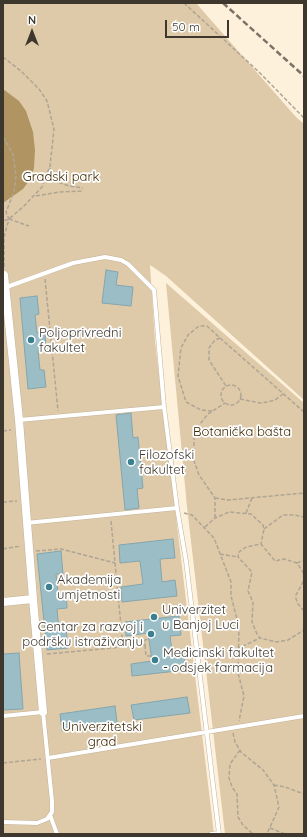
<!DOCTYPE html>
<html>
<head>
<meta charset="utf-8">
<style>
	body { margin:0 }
	#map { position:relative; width:307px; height:837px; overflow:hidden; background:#fef1dc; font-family:Quicksand,sans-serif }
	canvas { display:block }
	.frame { position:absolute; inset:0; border:4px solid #3d372d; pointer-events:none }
	.north { position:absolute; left:12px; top:12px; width:40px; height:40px; -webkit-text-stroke:3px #fff; paint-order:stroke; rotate:0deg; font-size:11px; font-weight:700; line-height:16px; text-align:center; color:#3d372d }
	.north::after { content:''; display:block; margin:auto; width:14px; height:18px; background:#3d372d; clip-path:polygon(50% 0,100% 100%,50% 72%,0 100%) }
	.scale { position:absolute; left:165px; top:20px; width:64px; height:18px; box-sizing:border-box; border:2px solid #3d372d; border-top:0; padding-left:5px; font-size:12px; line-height:14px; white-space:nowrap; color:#3d372d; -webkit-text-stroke:3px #fff; paint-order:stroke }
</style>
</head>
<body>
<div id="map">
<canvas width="307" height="837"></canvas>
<div class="frame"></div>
<div class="north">N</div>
<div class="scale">50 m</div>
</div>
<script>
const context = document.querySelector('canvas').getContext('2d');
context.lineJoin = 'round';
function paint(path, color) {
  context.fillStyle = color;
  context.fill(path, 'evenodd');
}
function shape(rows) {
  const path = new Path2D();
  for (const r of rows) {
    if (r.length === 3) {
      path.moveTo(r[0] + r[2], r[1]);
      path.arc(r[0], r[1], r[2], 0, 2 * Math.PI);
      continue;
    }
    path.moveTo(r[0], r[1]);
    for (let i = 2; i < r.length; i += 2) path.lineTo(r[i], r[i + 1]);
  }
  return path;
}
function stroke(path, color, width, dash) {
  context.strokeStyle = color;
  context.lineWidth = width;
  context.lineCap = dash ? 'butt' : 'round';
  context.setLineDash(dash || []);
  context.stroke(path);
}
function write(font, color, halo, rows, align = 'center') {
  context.font = font + ' Quicksand,sans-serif';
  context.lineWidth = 3.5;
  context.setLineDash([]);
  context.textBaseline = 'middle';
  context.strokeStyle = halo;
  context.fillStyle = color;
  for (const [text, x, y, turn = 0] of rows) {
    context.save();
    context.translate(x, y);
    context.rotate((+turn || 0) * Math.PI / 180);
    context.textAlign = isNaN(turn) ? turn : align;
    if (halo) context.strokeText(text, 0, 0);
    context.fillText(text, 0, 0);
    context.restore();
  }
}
paint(shape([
	[3,3,196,3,296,117,304,124,304,400,166,276,150,265,155,341,214,834,3,834],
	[166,283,304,403,304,834,225,834,187,507]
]), '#decaa8');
paint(shape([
	[3,89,19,101,26,111,33,132,35,150,34,168,31,178,23,189,3,203]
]), '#b09462');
const building = shape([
	[106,270,118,272,116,285,133,287,131,306,102,303,106,270],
	[37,296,39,314,35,315,37,333,45,332,46,350,38,351,40,370,44,370,46,387,28,389,20,298,37,296],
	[131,413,133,438,138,437,143,488,137,489,139,508,125,510,116,415,131,413],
	[173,539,175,558,160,559,162,582,175,580,177,596,122,602,121,587,143,584,140,561,120,563,119,545,173,539],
	[61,551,63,574,56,574,58,593,66,592,67,608,57,609,59,630,66,629,68,648,47,650,37,554,61,551],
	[179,616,181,635,170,636,173,658,184,657,186,670,132,676,131,664,152,661,148,633,126,636,125,622,179,616],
	[19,653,23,709,3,710,3,654,19,653],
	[187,697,190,713,134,720,131,705,187,697],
	[115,706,117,722,62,731,60,714,115,706]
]);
paint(building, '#9bbec6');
stroke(building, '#84a6ae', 1);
const lane = shape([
	[4,288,73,263,105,257,121,260,128,264,154,290,164,407,177,508,186,561,219,834],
	[19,420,164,407],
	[26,523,177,508],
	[3,716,43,712,52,801,52,812,47,819,37,823,3,822],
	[48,758,304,716],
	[50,815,57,834],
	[211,834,218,833]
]);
const street = shape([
	[33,599,43,712],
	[3,602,33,599,19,420,4,275]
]);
stroke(lane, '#c2b39a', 5);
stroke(street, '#c2b39a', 9);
stroke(shape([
	[184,3,259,72,304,118],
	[3,57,22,72,39,89,47,101,54,129,50,166,42,187,23,207,9,219,3,221],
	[3,137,13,154,16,176,14,192,6,212,9,219,4,237,4,267],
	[50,168,51,174,57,182,69,186,83,188],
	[36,196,59,192,82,191],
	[9,219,29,226],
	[45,279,58,411],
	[220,338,304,412],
	[231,395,10],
	[240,399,260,403,267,402,275,400,283,394],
	[212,411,201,410,186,402,178,376,181,348,188,335,199,326,207,326,220,338,215,340,209,348,209,360,226,386],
	[3,431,11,430],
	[215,498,228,500,304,493],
	[3,502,17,501],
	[184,513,192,515,214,538,231,582,231,596,239,627,238,673,244,696,239,721],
	[246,513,252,498],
	[215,518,215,498,199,475,194,461,194,438,200,424,208,414,225,403],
	[111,521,123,647],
	[205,527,215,518,229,512,251,514,263,525,264,529,261,544],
	[264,529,283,515,294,515,304,517],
	[3,549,21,546],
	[36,551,61,549,115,563],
	[220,554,238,557],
	[297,563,304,560],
	[304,611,298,604,296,599,296,595,304,580,303,572,297,563,284,559,275,561,261,544,246,547,239,552,238,557,252,572,248,591,253,602,252,622,257,634,260,638,276,642,288,640,304,630],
	[145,645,146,656,151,656],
	[237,649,260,638],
	[47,654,145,645,145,640,149,639],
	[233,733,235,742,241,752,263,770,274,785,279,807,267,834],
	[240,750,230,764,229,778,232,787,237,794,238,817,243,825,253,834],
	[3,763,41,759],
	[274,785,285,787,304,794],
	[270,828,285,834],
	[303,834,304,832]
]), '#afa595', 1.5, [4, 2]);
stroke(lane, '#fff', 4);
stroke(street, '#fff', 8);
stroke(shape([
	[223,3,304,76]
]), '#7b7366', 2.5, [6, 3]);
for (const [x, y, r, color] of [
	[31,340,4,"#3b808e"],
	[131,462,4,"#3b808e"],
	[49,587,4,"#3b808e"],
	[154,617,4,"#3b808e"],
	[151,634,4,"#3b808e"],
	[155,660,4,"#3b808e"]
]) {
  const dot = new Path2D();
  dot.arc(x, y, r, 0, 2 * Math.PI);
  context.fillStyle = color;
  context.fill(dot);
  stroke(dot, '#fff', 1.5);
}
write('13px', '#3c2800', '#fff', [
	["Gradski park",61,177],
	["Botanička bašta",242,432],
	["Univerzitetski",102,727],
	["grad",102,742]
]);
write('13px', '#3d372d', '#fff', [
	["Poljoprivredni",39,333],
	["fakultet",39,348],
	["Filozofski",139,455],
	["fakultet",139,470],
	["Akademija",57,580],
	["umjetnosti",57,595],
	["Univerzitet",162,610],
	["u Banjoj Luci",162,625],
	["Centar za razvoj i",143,627,"right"],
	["podršku istraživanju",143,642,"right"],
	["Medicinski fakultet",163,653],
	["- odsjek farmacija",163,668]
], 'left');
</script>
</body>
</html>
